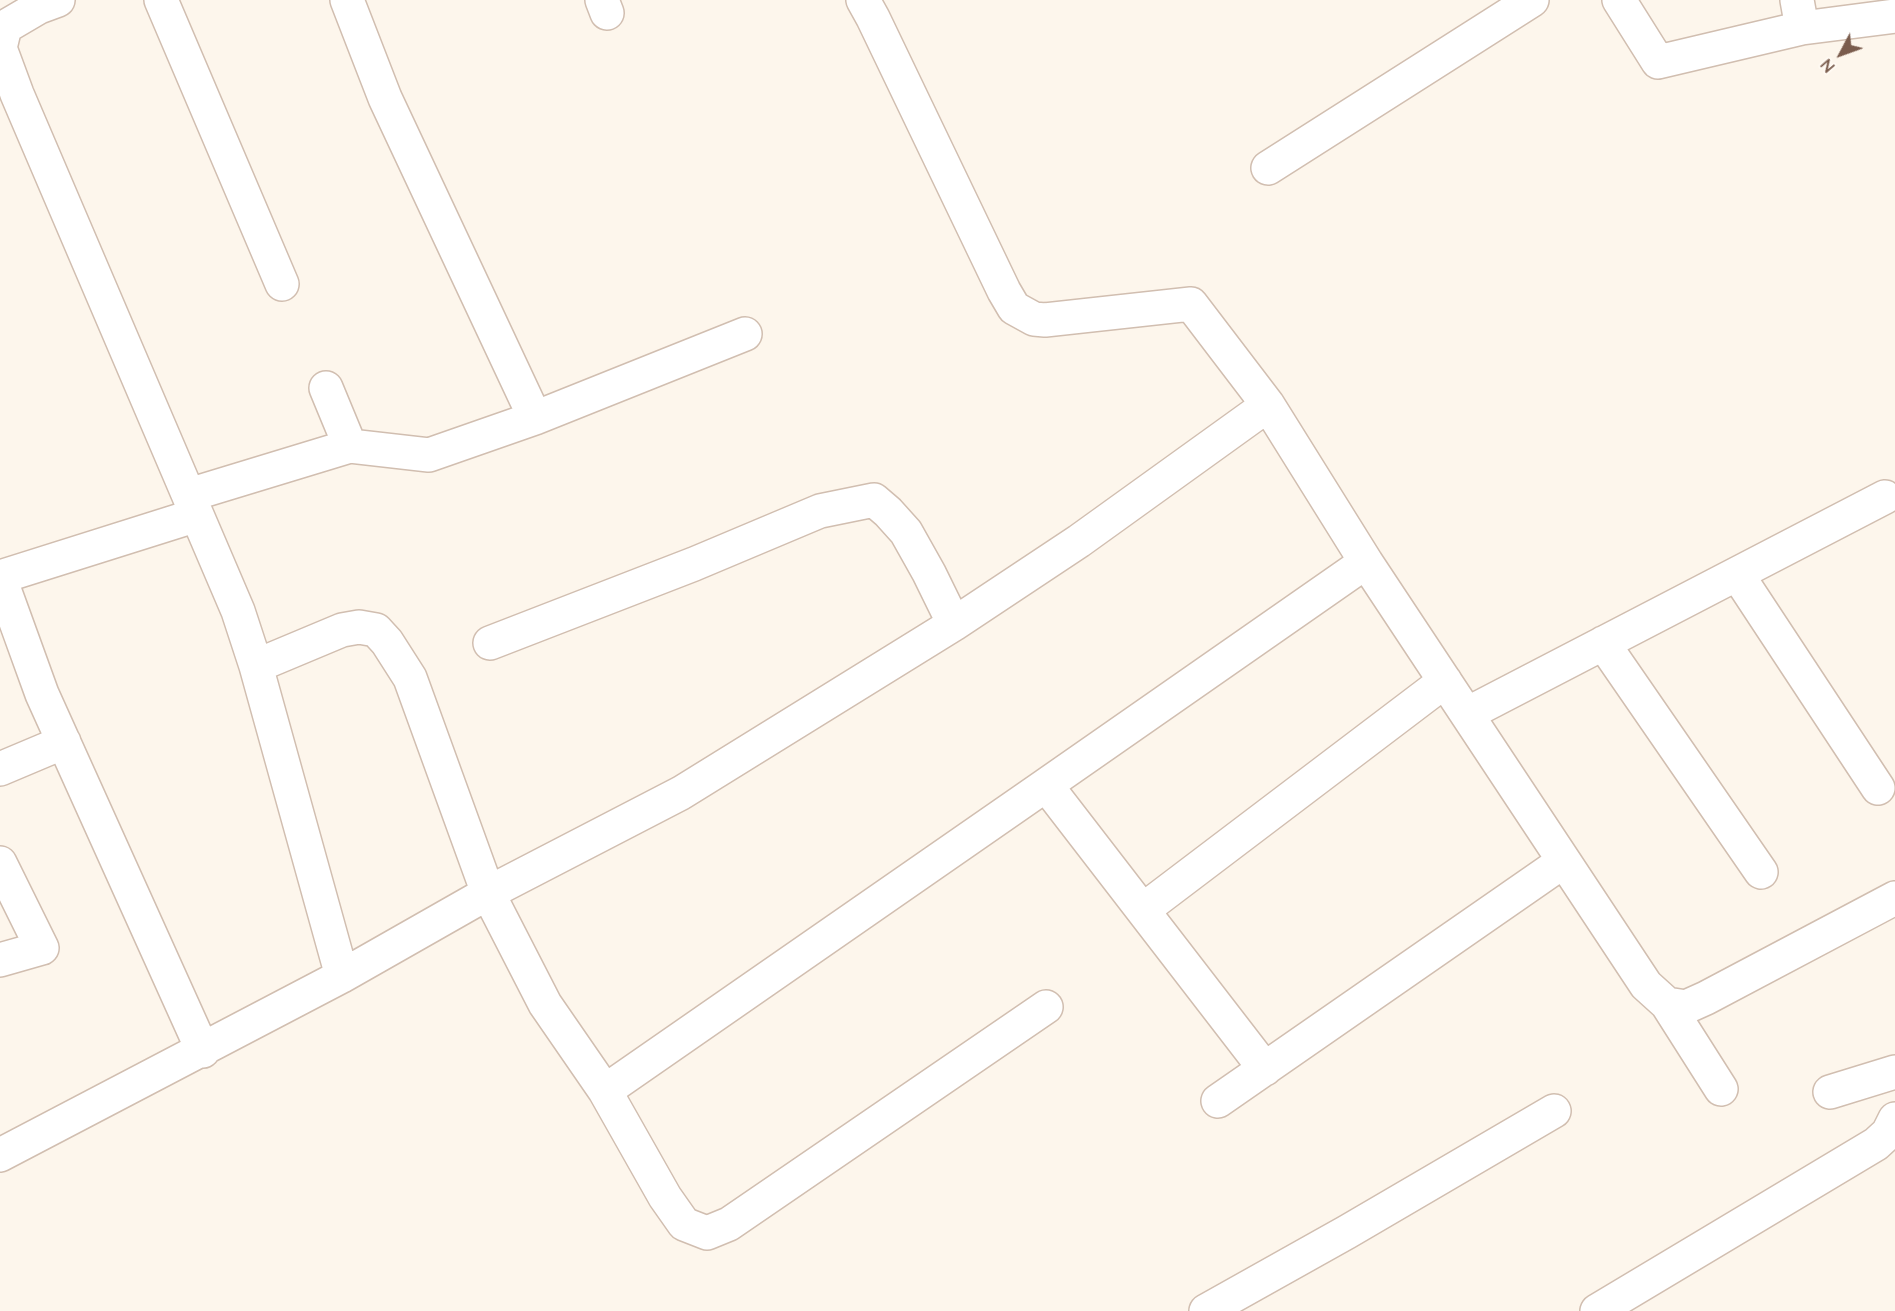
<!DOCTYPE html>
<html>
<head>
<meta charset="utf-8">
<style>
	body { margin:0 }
	#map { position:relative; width:1895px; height:1311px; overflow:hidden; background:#fdf6ec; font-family:Quicksand,sans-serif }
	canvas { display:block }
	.north { position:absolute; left:1811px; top:24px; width:60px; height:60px; -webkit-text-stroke:4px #fffaf3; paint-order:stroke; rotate:229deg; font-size:16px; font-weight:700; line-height:24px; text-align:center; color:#7a5c4d }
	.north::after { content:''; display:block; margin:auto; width:21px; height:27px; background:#7a5c4d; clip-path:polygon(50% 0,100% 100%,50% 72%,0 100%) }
</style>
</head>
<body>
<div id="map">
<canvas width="1895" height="1311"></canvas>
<div class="north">N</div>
</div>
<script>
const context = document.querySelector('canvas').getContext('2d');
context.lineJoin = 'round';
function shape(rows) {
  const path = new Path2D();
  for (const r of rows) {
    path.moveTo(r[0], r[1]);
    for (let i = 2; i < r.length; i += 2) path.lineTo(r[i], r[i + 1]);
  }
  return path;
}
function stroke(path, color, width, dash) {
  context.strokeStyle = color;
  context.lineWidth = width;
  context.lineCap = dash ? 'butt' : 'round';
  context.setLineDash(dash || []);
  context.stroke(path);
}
const minor = shape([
	[58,0,39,7,5,27,0,48,17,94,238,611,256,666,342,976],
	[161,0,282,284],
	[347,0,385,98,535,418],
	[602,0,607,13],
	[863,0,873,18,1004,291,1014,308,1034,319,1045,320,1191,304,1268,405],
	[1619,0,1658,62,1802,28,1797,0],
	[1802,28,1895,16],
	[1268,168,1532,0],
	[326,388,350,446],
	[189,495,350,446,429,455,535,418,745,334],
	[1737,574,1878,788],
	[0,577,197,515],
	[0,578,42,694,203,1051],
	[490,643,694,564,820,511,874,500,888,512,906,532,929,573,954,624],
	[1603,643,1761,872],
	[256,666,342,630,359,627,376,630,387,642,410,678,488,893,545,1004,605,1091,1046,785,1265,1069],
	[1467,714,1885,497],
	[0,769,64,742],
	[1564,861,1646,985,1667,1004,1686,1007,1706,998,1895,898],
	[0,863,42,948,0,960],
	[1143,910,1445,681],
	[1667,1004,1721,1089],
	[605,1091,665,1197,684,1224,707,1233,729,1224,1046,1007],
	[1830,1092,1895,1072],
	[1218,1101,1564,861,1366,562],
	[0,1155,342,976,488,893,681,793,954,624,1079,541,1268,405,1366,562,1046,785],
	[1206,1311,1347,1232,1554,1111],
	[1597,1311,1876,1144,1888,1133,1895,1119]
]);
stroke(minor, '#d1beb0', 36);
stroke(minor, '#fff', 33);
</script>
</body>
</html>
